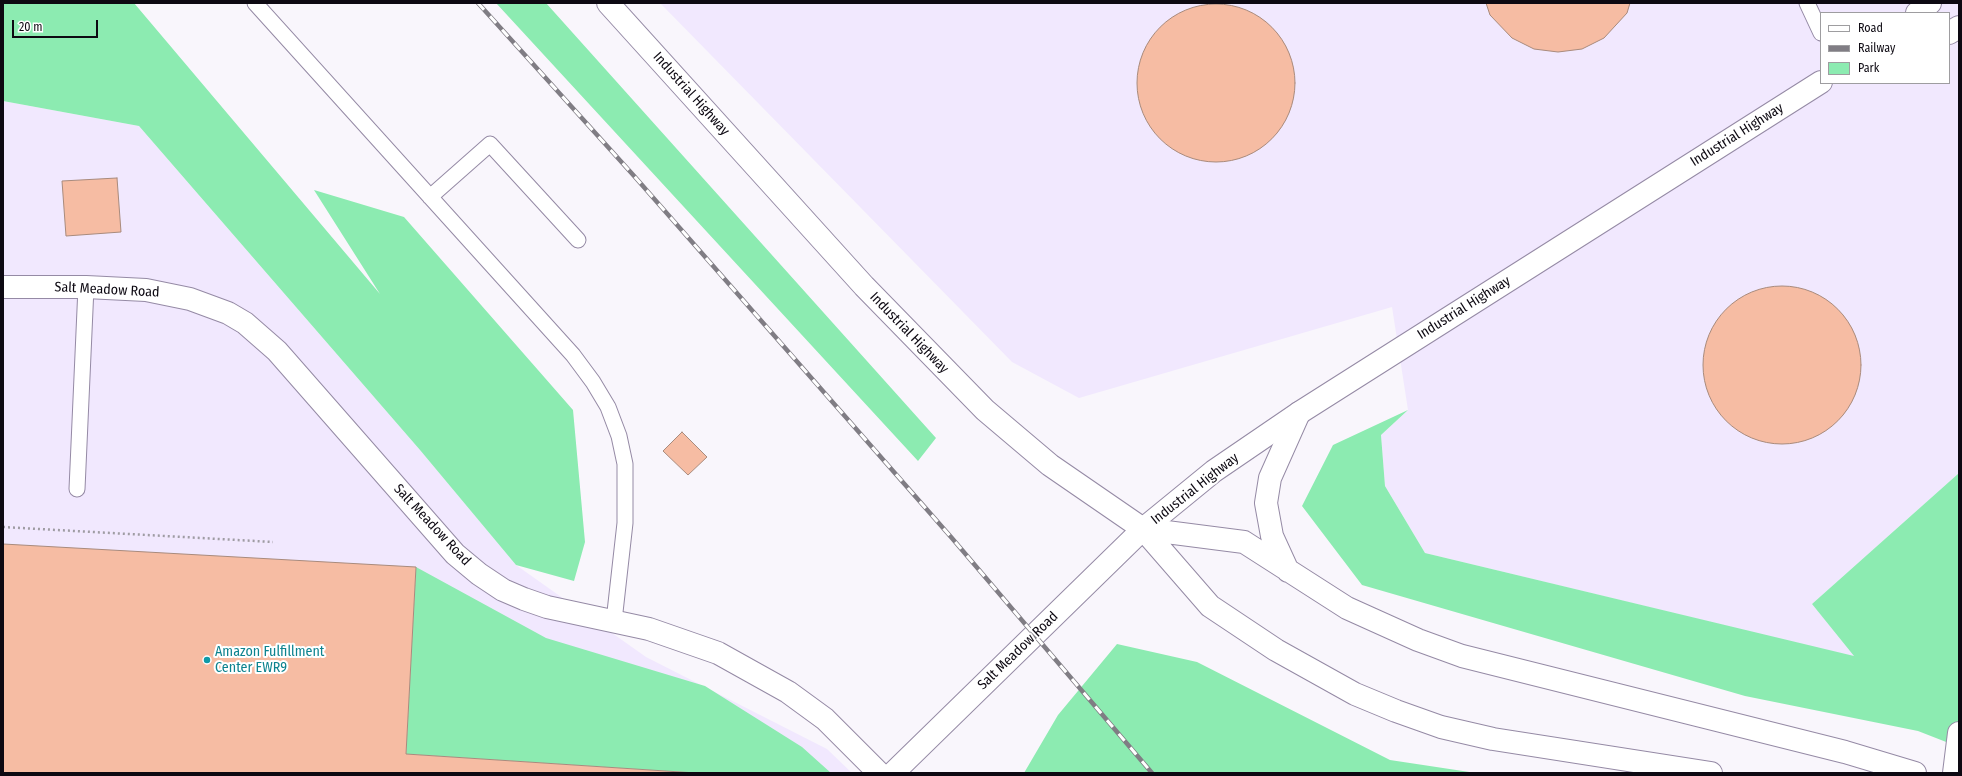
<!DOCTYPE html>
<html>
<head>
<meta charset="utf-8">
<style>
	body { margin:0 }
	#map { position:relative; width:1962px; height:776px; overflow:hidden; background:#f9f6fc; font-family:"Fira Sans Condensed",sans-serif }
	canvas { display:block }
	.frame { position:absolute; inset:0; border:4px solid #0d0912; pointer-events:none }
	.legend { position:absolute; left:1820px; top:12px; width:130px; height:72px; box-sizing:border-box; background:#fff; border:1px solid #9e9da0; margin:0; padding:5px 7px; list-style:none; font-size:12px; color:#0d0912 }
	.legend li { display:flex; align-items:center; gap:8px; height:20px }
	.legend b { width:20px; border:1px solid #9e9da0 }
	.scale { position:absolute; left:12px; top:20px; width:86px; height:18px; box-sizing:border-box; border:2px solid #0d0912; border-top:0; padding-left:5px; font-size:12px; line-height:14px; white-space:nowrap; color:#0d0912; -webkit-text-stroke:3px #fff; paint-order:stroke }
</style>
</head>
<body>
<div id="map">
<canvas width="1962" height="776"></canvas>
<div class="frame"></div>
<ul class="legend">
<li><b style="height:5px;background:#fff"></b>Road</li>
<li><b style="height:5px;background:#807d84"></b>Railway</li>
<li><b style="height:11px;background:#8cebb1"></b>Park</li>
</ul>
<div class="scale">20 m</div>
</div>
<script>
const context = document.querySelector('canvas').getContext('2d');
context.lineJoin = 'round';
function paint(path, color) {
  context.fillStyle = color;
  context.fill(path, 'evenodd');
}
function shape(rows) {
  const path = new Path2D();
  for (const r of rows) {
    if (r.length === 3) {
      path.moveTo(r[0] + r[2], r[1]);
      path.arc(r[0], r[1], r[2], 0, 2 * Math.PI);
      continue;
    }
    path.moveTo(r[0], r[1]);
    for (let i = 2; i < r.length; i += 2) path.lineTo(r[i], r[i + 1]);
  }
  return path;
}
function stroke(path, color, width, dash) {
  context.strokeStyle = color;
  context.lineWidth = width;
  context.lineCap = dash ? 'butt' : 'round';
  context.setLineDash(dash || []);
  context.stroke(path);
}
function write(font, color, halo, rows, align = 'center') {
  context.font = font + ' "Fira Sans Condensed",sans-serif';
  context.lineWidth = 4;
  context.setLineDash([]);
  context.textBaseline = 'middle';
  context.strokeStyle = halo;
  context.fillStyle = color;
  for (const [text, x, y, turn = 0] of rows) {
    context.save();
    context.translate(x, y);
    context.rotate((+turn || 0) * Math.PI / 180);
    context.textAlign = isNaN(turn) ? turn : align;
    if (halo) context.strokeText(text, 0, 0);
    context.fillText(text, 0, 0);
    context.restore();
  }
}
paint(shape([
	[660,3,1959,3,1959,473,1812,604,1855,657,1425,553,1385,486,1381,435,1408,410,1392,307,1079,398,1012,362],
	[1821,13,1949,13,1949,83,1821,83],
	[3,101,139,126,420,450,516,565,646,657,827,749,852,773,3,773]
]), '#f1e8fe');
paint(shape([
	[3,3,134,3,380,294,314,190,404,217,573,410,585,542,574,581,516,565,420,450,139,126,3,101],
	[496,3,546,3,936,438,918,461],
	[1408,410,1381,435,1385,486,1425,553,1854,656,1812,604,1959,473,1959,747,1918,731,1745,696,1362,585,1302,506,1333,445],
	[416,567,546,638,705,686,802,747,831,773,696,773,406,754],
	[1117,644,1197,662,1390,760,1476,773,1024,773,1058,715]
]), '#8cebb1');
const building = shape([
	[1486,3,1630,3,1627,13,1604,38,1582,49,1558,52,1534,49,1512,38,1490,15,1486,3],
	[1216,83,79],
	[117,178,121,232,66,236,62,181,117,178],
	[1782,365,79],
	[682,432,707,457,688,475,663,451,682,432],
	[3,544,416,567,406,754,696,773,3,773,3,544]
]);
paint(building, '#f6bca3');
stroke(building, '#a98b7d', 1);
const lane = shape([
	[255,3,573,355,593,382,608,407,619,436,625,464,625,523,614,621],
	[1807,3,1821,33],
	[430,197,490,144,578,240],
	[77,489,86,287]
]);
const street = shape([
	[3,287,86,287,146,290,190,299,228,313,245,323,277,351,455,554,479,574,503,590,524,599,547,607,649,629,718,653,788,692,825,719,879,773],
	[893,773,1143,529]
]);
const secondary = shape([
	[608,3,864,286,985,410,1050,465,1143,529,1214,471,1299,413,1821,82],
	[1917,13,1930,3],
	[1949,33,1959,27]
]);
const highway = shape([
	[1143,529,1244,542,1347,608,1418,640,1462,656,1845,752,1915,773],
	[1143,529,1210,606,1276,650,1355,694,1396,711,1441,727,1493,739,1711,773],
	[1288,571,1272,536,1266,503,1270,478,1299,413],
	[1954,773,1959,733]
]);
stroke(lane, '#958aa5', 17);
stroke(street, '#958aa5', 24);
stroke(secondary, '#958aa5', 24);
stroke(highway, '#958aa5', 24);
stroke(shape([
	[3,527,273,542]
]), '#9f9ca3', 2.5, [2, 3]);
stroke(lane, '#fff', 15);
stroke(street, '#fff', 22);
stroke(secondary, '#fff', 22);
stroke(highway, '#fff', 22);
const rail = shape([
	[478,3,635,177,951,537,1152,773]
]);
stroke(rail, '#807d84', 4.5);
stroke(rail, '#fff', 3, [9]);
for (const [x, y, r, color] of [
	[207,660,4,"#0f9aa8"]
]) {
  const dot = new Path2D();
  dot.arc(x, y, r, 0, 2 * Math.PI);
  context.fillStyle = color;
  context.fill(dot);
  stroke(dot, '#fff', 1.5);
}
write('14px', '#0d0912', '#fff', [
	["Industrial Highway",691,94,48],
	["Industrial Highway",1737,135,-32],
	["Salt Meadow Road",107,290,3],
	["Industrial Highway",1464,308,-32],
	["Industrial Highway",909,333,46],
	["Industrial Highway",1195,489,-38],
	["Salt Meadow Road",432,525,47],
	["Salt Meadow Road",1018,651,-44]
]);
write('14px', '#0d838f', '#fff', [
	["Amazon Fulfillment",215,652],
	["Center EWR9",215,668]
], 'left');
</script>
</body>
</html>
